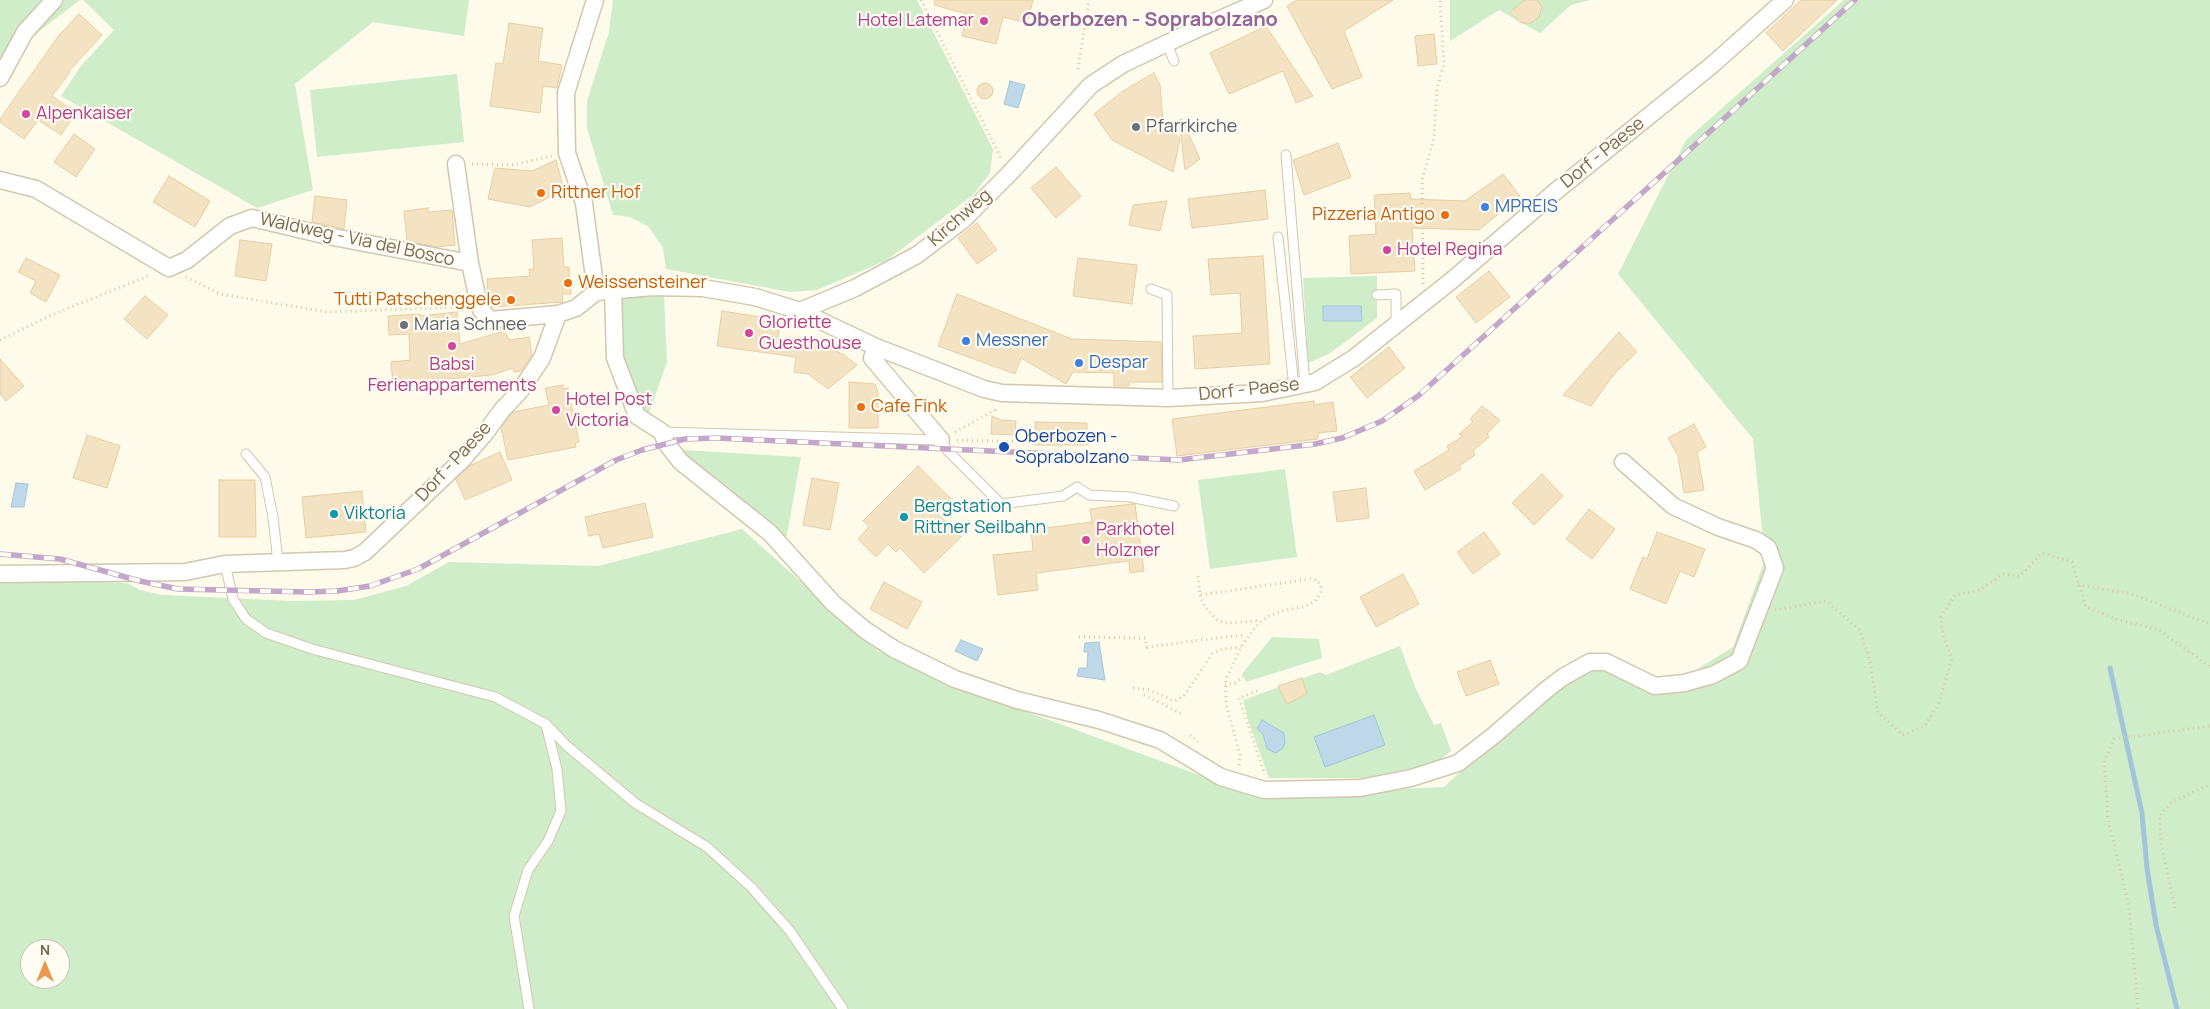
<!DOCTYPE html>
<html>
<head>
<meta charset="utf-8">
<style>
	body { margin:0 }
	#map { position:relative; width:2210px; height:1009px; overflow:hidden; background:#fefbeb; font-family:Manrope,sans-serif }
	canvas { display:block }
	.north { position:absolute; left:20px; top:939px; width:50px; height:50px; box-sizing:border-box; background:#fffdf3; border:1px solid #cac2b0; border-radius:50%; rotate:0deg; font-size:14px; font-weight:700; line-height:20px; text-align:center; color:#7b694c }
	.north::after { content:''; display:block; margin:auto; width:18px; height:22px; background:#ec984c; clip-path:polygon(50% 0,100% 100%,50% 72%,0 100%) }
</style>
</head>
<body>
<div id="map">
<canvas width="2210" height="1009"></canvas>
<div class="north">N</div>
</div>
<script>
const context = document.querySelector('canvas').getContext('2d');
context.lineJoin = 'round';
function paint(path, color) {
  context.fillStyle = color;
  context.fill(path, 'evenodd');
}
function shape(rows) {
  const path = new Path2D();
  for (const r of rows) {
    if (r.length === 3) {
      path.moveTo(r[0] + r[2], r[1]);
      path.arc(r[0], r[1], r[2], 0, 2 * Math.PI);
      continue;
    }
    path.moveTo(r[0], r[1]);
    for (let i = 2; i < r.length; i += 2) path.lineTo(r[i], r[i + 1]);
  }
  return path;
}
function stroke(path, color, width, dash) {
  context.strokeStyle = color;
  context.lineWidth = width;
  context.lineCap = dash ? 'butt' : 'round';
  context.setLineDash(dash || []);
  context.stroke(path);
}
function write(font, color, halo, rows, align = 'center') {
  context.font = font + ' Manrope,sans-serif';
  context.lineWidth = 4.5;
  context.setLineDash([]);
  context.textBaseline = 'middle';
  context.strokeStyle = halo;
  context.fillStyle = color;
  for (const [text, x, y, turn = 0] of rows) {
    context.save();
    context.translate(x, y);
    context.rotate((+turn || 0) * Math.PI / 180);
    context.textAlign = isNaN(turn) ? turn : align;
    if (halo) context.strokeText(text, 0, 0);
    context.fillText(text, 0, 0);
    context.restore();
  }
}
paint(shape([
	[0,0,80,0,21,45,0,81],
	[83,0,469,0,464,36,373,22,295,84,313,190,257,208,61,96,80,67,114,30],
	[613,0,917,0,993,149,990,173,973,195,887,260,817,290,790,292,666,269,663,248,649,227,630,217,613,215,587,128,587,101,609,32],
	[1450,0,1590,0,1571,5,1540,33,1499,10,1450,41],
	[1844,0,2210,0,2210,1009,0,1009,0,578,127,583,140,590,162,595,293,601,354,600,406,586,449,562,598,566,742,529,878,651,962,688,1196,774,1257,795,1444,787,1584,658,1655,680,1691,673,1733,647,1765,560,1753,439,1618,274,1686,140],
	[30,949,60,949,60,979,30,979],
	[457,74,464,142,317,157,310,90],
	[1377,276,1377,318,1329,354,1308,363,1303,278],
	[664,294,667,362,648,416,640,410,619,357,617,295],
	[682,450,801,457,786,540,774,524,703,470],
	[1285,469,1297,557,1210,569,1198,480],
	[1272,637,1319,639,1322,658,1246,682,1242,674],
	[1400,646,1415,687,1434,725,1441,723,1451,751,1436,763,1365,778,1269,778,1248,720,1243,700,1320,672,1326,675]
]), '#ceedc8');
const water = shape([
	[1010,81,1025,85,1018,108,1004,104,1010,81],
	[1323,306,1361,306,1362,321,1323,321,1323,306],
	[16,483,28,484,24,507,11,507,16,483],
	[961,640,983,649,977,661,955,651,961,640],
	[1099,642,1105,680,1077,676,1079,668,1087,668,1088,652,1084,652,1085,643,1099,642],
	[1374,715,1385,745,1325,767,1314,737,1374,715],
	[1262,720,1284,733,1285,743,1283,748,1276,753,1267,749,1263,734,1257,729,1262,720]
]);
paint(water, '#bed8e9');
stroke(water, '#a3c5dc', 1);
stroke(shape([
	[2110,668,2142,813,2147,868,2156,925,2177,1009]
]), '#a3c5dc', 5);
const building = shape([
	[935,0,1033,0,1027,23,1003,17,996,44,962,36,967,14,934,5,935,0],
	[1297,0,1393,0,1344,31,1362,77,1332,89,1287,6,1297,0],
	[1525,0,1537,0,1542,7,1539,17,1531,23,1521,23,1510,12,1525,0],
	[1801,0,1837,0,1783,51,1766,33,1801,0],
	[79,14,102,35,69,71,70,72,52,96,76,113,61,135,38,120,24,139,0,122,0,119,59,35,79,14],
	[509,23,543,28,538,61,562,65,557,88,543,86,540,113,490,106,496,63,503,64,509,23],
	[1266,26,1293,67,1313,96,1296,103,1283,71,1229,94,1210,53,1266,26],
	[1434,34,1437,64,1418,66,1415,36,1434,34],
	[1154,73,1160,85,1163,121,1180,139,1173,172,1112,140,1094,114,1123,91,1154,73],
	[985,91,8],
	[1182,119,1200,159,1185,170,1179,120,1182,119],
	[74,134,95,149,76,177,54,162,74,134],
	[1338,143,1351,177,1304,195,1293,160,1338,143],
	[556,160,564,190,530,207,488,199,495,168,532,171,556,160],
	[1056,167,1081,196,1056,218,1031,188,1056,167],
	[1503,174,1520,196,1479,230,1412,228,1415,271,1351,274,1349,236,1376,234,1374,195,1410,193,1411,199,1465,201,1503,174],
	[169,176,210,201,195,227,153,202,169,176],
	[1265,190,1268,219,1192,228,1188,199,1265,190],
	[315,196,347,200,344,229,312,222,315,196],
	[1167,201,1160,231,1129,225,1133,205,1167,201],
	[428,208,428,212,452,210,455,245,437,247,407,241,404,211,428,208],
	[977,223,997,250,977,264,958,238,977,223],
	[562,238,564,267,569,267,571,294,562,294,563,302,492,307,488,297,487,279,530,276,529,269,534,269,532,240,562,238],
	[240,240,272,244,266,281,235,276,240,240],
	[1263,256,1270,364,1195,369,1193,336,1242,333,1240,293,1211,295,1208,259,1263,256],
	[26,258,60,275,46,302,30,293,36,281,18,272,26,258],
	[1078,258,1137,265,1132,304,1073,296,1078,258],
	[1489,271,1510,297,1476,323,1456,297,1489,271],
	[957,294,1072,339,1161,342,1162,382,1129,382,1129,386,1114,386,1114,373,1073,372,1066,384,1021,358,1015,374,938,346,957,294],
	[145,296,168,315,147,339,124,319,145,296],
	[722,311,781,320,778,338,814,340,844,355,857,365,828,389,808,374,794,372,796,357,717,346,722,311],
	[457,312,460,344,505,331,509,340,529,337,532,355,521,371,514,372,513,368,492,375,393,384,391,362,410,360,409,334,389,335,388,316,420,314,420,316,457,312],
	[1619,332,1637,352,1615,373,1591,406,1563,395,1619,332],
	[1389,347,1405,368,1367,398,1350,377,1389,347],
	[0,359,24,386,6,401,0,394,0,359],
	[849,382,875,384,878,392,878,428,849,428,849,382],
	[563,385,563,389,568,388,579,442,575,443,576,447,508,460,501,428,513,412,549,405,545,388,563,385],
	[1314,401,1314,405,1333,402,1337,431,1318,433,1318,439,1177,456,1172,419,1314,401],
	[1482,406,1500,420,1487,434,1489,437,1473,451,1475,455,1459,466,1461,469,1425,490,1414,471,1449,450,1447,446,1462,437,1459,434,1473,422,1470,419,1482,406],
	[992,416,1001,420,1016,421,1015,435,991,434,992,416],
	[1035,422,1087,423,1087,445,1035,445,1035,422],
	[1694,424,1706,447,1697,452,1704,490,1684,493,1678,456,1668,438,1694,424],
	[87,435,120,446,107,488,73,478,87,435],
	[500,452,512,480,465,500,456,479,471,465,500,452],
	[918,466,952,500,938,514,961,537,924,573,900,548,896,552,888,544,876,557,858,539,869,527,863,521,918,466],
	[1542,474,1563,496,1534,525,1512,503,1542,474],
	[812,478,839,483,830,530,803,525,812,478],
	[219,480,255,480,256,537,219,537,219,480],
	[1366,488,1369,518,1337,522,1333,492,1366,488],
	[362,491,366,532,306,538,302,497,362,491],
	[645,503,653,537,603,548,599,534,589,536,585,517,645,503],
	[1132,504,1135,504,1144,571,1130,573,1129,561,1036,573,1038,590,998,595,993,555,1033,551,1031,530,1092,522,1090,509,1132,504],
	[1589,509,1615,529,1592,559,1566,539,1589,509],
	[1484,532,1500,554,1473,574,1457,552,1484,532],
	[1657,532,1705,549,1694,577,1680,571,1666,604,1630,589,1643,557,1647,559,1657,532],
	[1403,574,1419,604,1376,627,1360,597,1403,574],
	[884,582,922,602,907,629,870,609,884,582],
	[1490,660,1499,684,1466,696,1457,672,1490,660],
	[1302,678,1307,694,1287,704,1278,686,1302,678]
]);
paint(building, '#f4e3c2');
stroke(building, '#e8cea1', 1);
const service = shape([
	[1167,44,1174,61],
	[1286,155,1305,385],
	[1278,237,1294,387],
	[1151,289,1167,295,1168,398],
	[1377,295,1396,294,1396,324],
	[662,432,941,440,947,450,1001,504,1063,496,1077,487,1089,495,1130,497,1174,506],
	[246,454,265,477,273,517,278,562],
	[225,564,233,599,246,619,266,633,312,649,495,697,546,724,567,746,635,803,707,847,751,887,790,931,843,1009],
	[529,1009,514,916,528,870,548,841,561,811,557,769,546,725]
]);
const minor = shape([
	[595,0,566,93,567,153,584,203,596,292],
	[0,78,25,32,54,0],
	[456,164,470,263,476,291,481,310,490,320,558,314,576,308,596,292,653,287,703,288,755,297,800,311,876,347,984,389,1002,393,1168,398,1262,393,1315,382,1354,358,1451,281,1556,191,1712,65,1785,0],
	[0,180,36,189,169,268,187,260,230,226,252,218,328,236,470,263],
	[613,290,615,358,637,416,662,432,666,443,681,462,770,533,833,603,865,630,894,649,955,679,1017,700,1099,720,1160,740,1221,777,1264,790,1360,788,1411,778,1458,763,1493,736,1546,690,1563,677,1590,662,1606,662,1655,686,1684,683,1713,675,1739,661,1775,568,1768,548,1756,540,1718,527,1673,506,1623,462],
	[800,311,855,288,917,255,963,220,1009,174,1091,85,1123,64,1195,30,1264,0],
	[876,347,872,358,941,440],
	[0,574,185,572,225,564,345,560,354,558,365,552,462,460,486,432,502,410,520,391,542,358,558,314]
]);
stroke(service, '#d2c7af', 11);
stroke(minor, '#d2c7af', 19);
stroke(shape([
	[921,0,1002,160],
	[1084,22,1092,22],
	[1078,69,1089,0],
	[472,164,513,165,552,156],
	[186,277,220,294,327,312,464,307],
	[1423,284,1422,180,1434,138,1437,89,1444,63,1440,0],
	[0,340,54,314,151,275],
	[955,432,995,410,995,407],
	[957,440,1035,442],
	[1198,576,1200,595,1310,579,1317,580,1321,586,1321,593,1315,601,1304,607,1282,611,1269,616,1258,624,1241,647,1226,679,1226,704,1240,755,1239,765],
	[2078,585,2132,594,2210,624],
	[1200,595,1205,607,1218,621,1228,623,1256,621,1258,624],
	[1775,610,1826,601,1860,630,1870,661,1878,713,1903,735,1925,726,1939,703,1952,658,1943,636,1941,617,1955,595,1980,590,2003,574,2020,576,2042,553,2072,562,2086,607,2119,620,2159,630,2210,667],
	[1079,637,1145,638,1147,647,1242,635],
	[1225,685,1235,683,1243,677],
	[1133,688,1150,690,1174,701,1184,696,1212,654,1222,649,1241,647],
	[1257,691,1239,698,1264,772],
	[1144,695,1184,715],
	[1190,735,1198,742],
	[2175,908,2161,843,2160,815,2172,802,2210,784],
	[2138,1009,2129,907,2108,819,2104,762,2114,739,2210,726]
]), '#dbc7a3', 3, [1, 4]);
stroke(service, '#fff', 9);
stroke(minor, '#fff', 16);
const rail = shape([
	[0,554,60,559,140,581,178,589,308,592,337,591,370,586,418,569,616,460,642,450,685,439,717,438,1179,460,1315,444,1342,438,1382,421,1418,396,1855,0]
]);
stroke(rail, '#c3a7ca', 5.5);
stroke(rail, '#fffdf3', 4, [11]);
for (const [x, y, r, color] of [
	[984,21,5,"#d1479c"],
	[26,114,5,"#d1479c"],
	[1136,127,5,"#6b7280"],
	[541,193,5,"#e8710a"],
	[1485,207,5,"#3f7fe0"],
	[1445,215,5,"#e8710a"],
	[1387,250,5,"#d1479c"],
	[568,283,5,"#e8710a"],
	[511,300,5,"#e8710a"],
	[404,325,5,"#6b7280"],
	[749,333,5,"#d1479c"],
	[966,341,5,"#3f7fe0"],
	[452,346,5,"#d1479c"],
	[1079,363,5,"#3f7fe0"],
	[861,407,5,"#e8710a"],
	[556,410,5,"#d1479c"],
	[1004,447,6,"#1a4fb4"],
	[334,514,5,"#0f9aa8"],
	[904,517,5,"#0f9aa8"],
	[1086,540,5,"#d1479c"]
]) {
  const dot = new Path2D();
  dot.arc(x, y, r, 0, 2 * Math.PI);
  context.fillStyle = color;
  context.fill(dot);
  stroke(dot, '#fffdf3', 2);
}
write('18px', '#b23c85', '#fffdf3', [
	["Hotel Latemar",974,21,"right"],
	["Alpenkaiser",36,114],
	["Hotel Regina",1397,250],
	["Gloriette",759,323],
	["Guesthouse",759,344],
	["Babsi",452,365,"center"],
	["Ferienappartements",452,386,"center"],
	["Hotel Post",566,400],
	["Victoria",566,421],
	["Parkhotel",1096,530],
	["Holzner",1096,551]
], 'left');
write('18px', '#5b616d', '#fffdf3', [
	["Pfarrkirche",1146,127],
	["Maria Schnee",414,325]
], 'left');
write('18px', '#7b694c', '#fffdf3', [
	["Dorf - Paese",1603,153,-39],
	["Kirchweg",960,218,-41],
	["Waldweg - Via del Bosco",357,240,12],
	["Dorf - Paese",1249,390,-6],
	["Dorf - Paese",454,462,-47]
]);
write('18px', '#c56008', '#fffdf3', [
	["Rittner Hof",551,193],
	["Pizzeria Antigo",1435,215,"right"],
	["Weissensteiner",578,283],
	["Tutti Patschenggele",501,300,"right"],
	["Cafe Fink",871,407]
], 'left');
write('18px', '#366cbe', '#fffdf3', [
	["MPREIS",1495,207],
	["Messner",976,341],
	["Despar",1089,363]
], 'left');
write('18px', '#164399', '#fffdf3', [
	["Oberbozen -",1015,437],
	["Soprabolzano",1015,458]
], 'left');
write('18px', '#0d838f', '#fffdf3', [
	["Bergstation",914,507],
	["Rittner Seilbahn",914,528],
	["Viktoria",344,514]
], 'left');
write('bold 20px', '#926497', '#fffdf3', [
	["Oberbozen - Soprabolzano",1150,20]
]);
</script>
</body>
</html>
